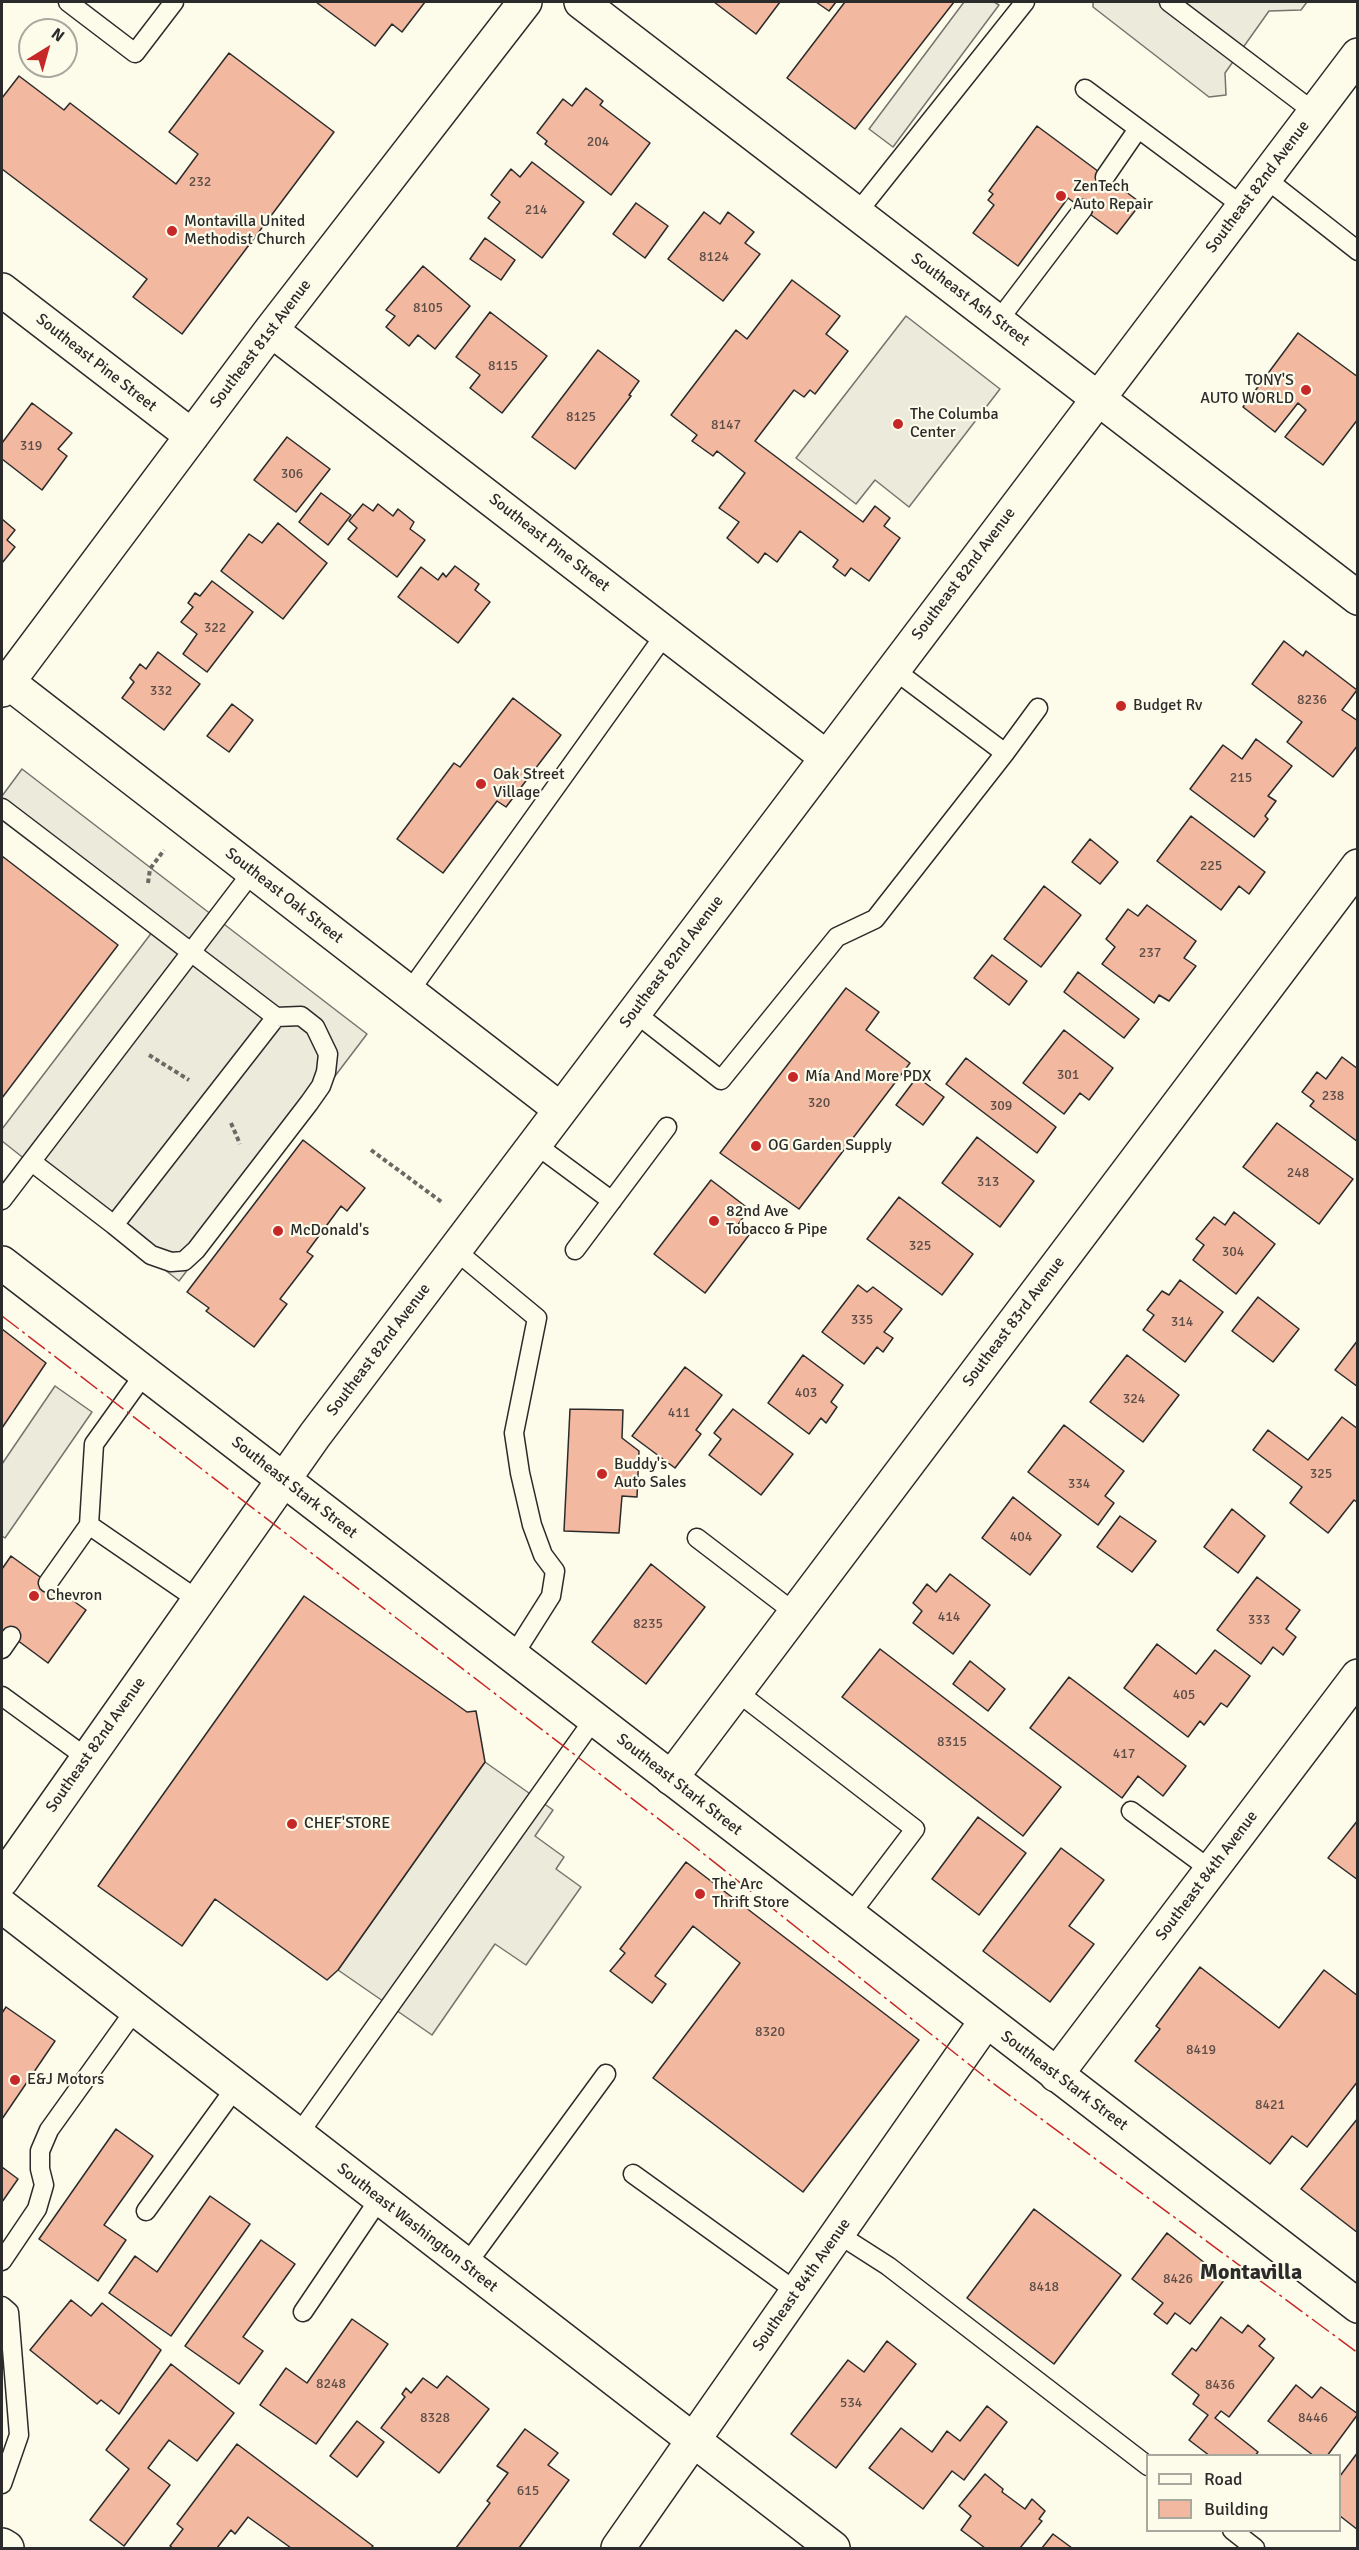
<!DOCTYPE html>
<html>
<head>
<meta charset="utf-8">
<style>
	body { margin:0 }
	#map { position:relative; width:1359px; height:2550px; overflow:hidden; background:#fdfbea; font-family:Signika,sans-serif }
	canvas { display:block }
	.frame { position:absolute; inset:0; border:3px solid #2b2b2b; pointer-events:none }
	.legend { position:absolute; left:1146px; top:2454px; width:195px; height:78px; box-sizing:border-box; background:#fdfbea; border:2px solid #a9a89e; margin:0; padding:8px 10px; list-style:none; font-size:18px; color:#2b2b2b }
	.legend li { display:flex; align-items:center; gap:12px; height:30px }
	.legend b { width:30px; border:2px solid #a9a89e }
	.north { position:absolute; left:18px; top:18px; width:60px; height:60px; box-sizing:border-box; background:#fdfbea; border:2px solid #a9a89e; border-radius:50%; rotate:37deg; font-size:16px; font-weight:700; line-height:24px; text-align:center; color:#2b2b2b }
	.north::after { content:''; display:block; margin:auto; width:21px; height:27px; background:#c62828; clip-path:polygon(50% 0,100% 100%,50% 72%,0 100%) }
</style>
</head>
<body>
<div id="map">
<canvas width="1359" height="2550"></canvas>
<div class="frame"></div>
<ul class="legend">
<li><b style="height:8px;background:#fdfbea"></b>Road</li>
<li><b style="height:16px;background:#f2b8a0"></b>Building</li>
</ul>
<div class="north">N</div>
</div>
<script>
const context = document.querySelector('canvas').getContext('2d');
context.lineJoin = 'round';
function paint(path, color) {
  context.fillStyle = color;
  context.fill(path, 'evenodd');
}
function shape(rows) {
  const path = new Path2D();
  for (const r of rows) {
    path.moveTo(r[0], r[1]);
    for (let i = 2; i < r.length; i += 2) path.lineTo(r[i], r[i + 1]);
  }
  return path;
}
function stroke(path, color, width, dash) {
  context.strokeStyle = color;
  context.lineWidth = width;
  context.lineCap = dash ? 'butt' : 'round';
  context.setLineDash(dash || []);
  context.stroke(path);
}
function write(font, color, halo, rows, align = 'center') {
  context.font = font + ' Signika,sans-serif';
  context.lineWidth = 4.5;
  context.setLineDash([]);
  context.textBaseline = 'middle';
  context.strokeStyle = halo;
  context.fillStyle = color;
  for (const [text, x, y, turn = 0] of rows) {
    context.save();
    context.translate(x, y);
    context.rotate((+turn || 0) * Math.PI / 180);
    context.textAlign = isNaN(turn) ? turn : align;
    if (halo) context.strokeText(text, 0, 0);
    context.fillText(text, 0, 0);
    context.restore();
  }
}
const parking = shape([
	[964,2,994,2,999,5,893,147,869,129,964,2],
	[1093,2,1307,2,1301,10,1269,11,1225,73,1226,95,1209,97,1093,7,1093,2],
	[906,316,1000,389,909,507,875,480,856,504,796,458,906,316],
	[22,769,367,1034,179,1281,2,1141,2,1129,156,927,2,809,2,796,22,769],
	[55,1386,92,1412,5,1538,2,1536,2,1464,55,1386],
	[485,1762,553,1810,535,1836,564,1857,556,1869,581,1887,526,1965,495,1944,432,2035,338,1970,485,1762]
]);
paint(parking, '#eceadb');
stroke(parking, '#74746e', 1.5);
const building = shape([
	[316,2,425,2,402,32,392,24,375,46,316,2],
	[714,2,780,2,756,34,714,2],
	[816,2,836,2,829,11,816,2],
	[845,2,954,2,855,129,787,78,845,2],
	[229,53,334,132,182,334,133,297,147,279,2,169,2,98,19,76,64,110,70,103,176,184,198,154,169,132,229,53],
	[586,88,603,101,600,105,650,143,611,195,545,144,547,141,537,133,563,99,572,106,586,88],
	[1037,126,1141,203,1117,234,1068,198,1018,266,973,233,994,205,988,200,993,194,989,191,1037,126],
	[532,162,584,202,542,258,488,218,500,202,491,195,511,169,520,177,532,162],
	[636,203,668,226,645,258,613,234,636,203],
	[704,212,720,224,728,212,754,232,745,243,760,254,723,301,668,259,704,212],
	[485,238,515,260,501,280,470,259,485,238],
	[423,266,470,306,435,349,418,335,409,346,386,327,395,316,386,310,423,266],
	[792,280,840,316,826,334,848,351,815,394,810,390,804,397,794,390,755,441,863,522,875,506,890,518,884,526,900,538,869,581,851,568,845,576,833,567,838,560,800,531,777,562,765,553,758,563,727,538,739,522,719,508,745,473,717,451,713,456,692,441,697,435,671,415,736,330,747,339,792,280],
	[490,312,547,356,502,413,470,388,480,375,456,357,490,312],
	[1298,333,1358,377,1358,419,1323,465,1285,437,1306,410,1298,403,1275,432,1243,407,1298,333],
	[598,350,639,381,629,395,631,396,575,469,532,437,598,350],
	[32,403,72,433,58,449,67,456,42,490,2,459,2,443,32,403],
	[287,437,330,469,296,512,254,480,287,437],
	[321,493,351,515,328,545,299,522,321,493],
	[363,504,373,511,378,504,393,516,398,509,414,522,410,529,425,540,397,577,348,539,357,528,349,521,363,504],
	[2,519,15,530,7,540,15,547,2,563,2,519],
	[278,523,327,563,283,619,221,571,249,534,262,543,278,523],
	[455,566,479,584,475,590,490,602,458,643,398,597,421,567,438,580,443,573,446,577,455,566],
	[212,581,253,612,207,672,183,654,197,634,181,622,193,607,188,603,195,593,200,596,212,581],
	[1284,641,1303,656,1306,651,1357,690,1342,710,1358,721,1358,745,1333,777,1287,742,1302,722,1252,684,1284,641],
	[158,652,200,684,164,730,122,698,134,682,130,678,140,664,146,669,158,652],
	[513,698,561,735,506,807,497,801,443,873,397,839,454,763,460,767,513,698],
	[232,704,253,720,229,752,207,736,232,704],
	[1256,739,1292,766,1268,796,1276,801,1265,816,1268,819,1254,837,1190,789,1223,745,1242,759,1256,739],
	[1191,816,1265,872,1249,894,1239,886,1221,910,1157,861,1191,816],
	[1090,839,1118,862,1100,884,1072,862,1090,839],
	[2,856,118,945,2,1098,2,856],
	[1044,886,1081,915,1041,967,1004,939,1044,886],
	[1147,905,1196,941,1184,958,1196,966,1169,1001,1159,995,1154,1003,1102,964,1115,947,1106,939,1128,909,1138,916,1147,905],
	[992,955,1027,981,1009,1005,974,978,992,955],
	[1078,972,1139,1019,1124,1038,1064,992,1078,972],
	[846,988,879,1012,866,1030,910,1063,799,1209,720,1153,846,988],
	[1064,1030,1113,1068,1089,1100,1080,1093,1064,1114,1023,1083,1064,1030],
	[1342,1057,1358,1069,1358,1142,1310,1106,1314,1101,1302,1092,1317,1072,1326,1079,1342,1057],
	[966,1058,1056,1127,1037,1153,946,1084,966,1058],
	[917,1077,944,1097,923,1125,896,1105,917,1077],
	[1277,1123,1353,1179,1319,1224,1243,1167,1277,1123],
	[977,1137,1034,1181,1000,1227,942,1183,977,1137],
	[303,1140,365,1188,347,1211,341,1206,307,1252,313,1256,280,1299,287,1304,254,1347,206,1311,209,1308,187,1292,303,1140],
	[711,1180,749,1209,737,1226,749,1235,705,1293,654,1254,711,1180],
	[899,1197,973,1254,942,1295,867,1239,899,1197],
	[1234,1212,1275,1244,1236,1294,1193,1260,1204,1245,1196,1239,1214,1217,1225,1225,1234,1212],
	[1180,1280,1223,1312,1185,1362,1143,1330,1154,1315,1147,1310,1162,1291,1169,1295,1180,1280],
	[858,1285,867,1292,873,1287,902,1309,884,1332,893,1338,883,1352,877,1347,864,1364,822,1332,858,1285],
	[1258,1297,1299,1329,1273,1362,1232,1331,1258,1297],
	[2,1329,46,1363,2,1428,2,1329],
	[1358,1340,1358,1387,1335,1370,1358,1340],
	[803,1355,843,1385,831,1402,837,1407,826,1423,821,1418,809,1434,768,1403,803,1355],
	[1127,1355,1179,1395,1143,1442,1090,1402,1127,1355],
	[685,1367,722,1395,696,1430,701,1434,675,1468,632,1436,685,1367],
	[570,1409,623,1410,622,1438,639,1451,637,1497,622,1496,619,1533,564,1531,570,1409],
	[733,1409,793,1454,761,1495,709,1455,721,1439,714,1433,733,1409],
	[1342,1417,1358,1429,1358,1503,1354,1500,1328,1533,1290,1503,1302,1487,1253,1450,1268,1430,1308,1460,1342,1417],
	[1064,1425,1124,1471,1105,1496,1114,1503,1098,1525,1028,1472,1064,1425],
	[1013,1497,1061,1535,1030,1575,982,1538,1013,1497],
	[1232,1509,1265,1536,1238,1573,1204,1547,1232,1509],
	[1120,1516,1156,1541,1132,1572,1097,1547,1120,1516],
	[11,1556,86,1610,48,1663,2,1629,2,1569,11,1556],
	[651,1564,705,1607,646,1684,592,1642,651,1564],
	[950,1574,990,1605,953,1654,913,1623,922,1611,913,1603,927,1584,936,1592,950,1574],
	[1257,1577,1300,1610,1286,1629,1296,1637,1283,1655,1273,1647,1261,1664,1217,1630,1257,1577],
	[304,1596,467,1712,476,1711,485,1762,338,1970,327,1980,215,1899,182,1946,98,1886,304,1596],
	[1157,1644,1196,1674,1215,1650,1250,1676,1227,1707,1221,1703,1204,1725,1200,1721,1188,1737,1124,1688,1157,1644],
	[880,1649,1061,1787,1023,1836,842,1697,880,1649],
	[970,1661,1005,1689,988,1711,953,1684,970,1661],
	[1069,1677,1186,1766,1163,1796,1138,1776,1122,1798,1030,1728,1069,1677],
	[978,1817,1026,1853,979,1915,932,1879,978,1817],
	[1358,1820,1358,1880,1328,1858,1358,1820],
	[1061,1848,1104,1880,1069,1926,1094,1944,1050,2002,983,1951,1061,1848],
	[686,1862,919,2040,803,2192,653,2078,740,1963,693,1926,655,1976,666,1984,652,2003,610,1971,625,1953,620,1949,686,1862],
	[1200,1967,1279,2028,1324,1970,1358,1996,1358,2081,1307,2147,1292,2136,1270,2164,1135,2061,1160,2029,1156,2026,1200,1967],
	[6,2007,55,2041,2,2119,2,2013,6,2007],
	[1358,2118,1358,2233,1301,2189,1358,2118],
	[116,2129,153,2156,104,2225,126,2240,98,2281,39,2239,116,2129],
	[2,2167,18,2179,2,2202,2,2167],
	[210,2196,250,2224,171,2336,109,2293,135,2256,157,2272,210,2196],
	[1034,2209,1121,2275,1054,2364,967,2298,1034,2209],
	[1167,2233,1225,2279,1190,2324,1175,2313,1167,2324,1154,2314,1163,2303,1132,2279,1167,2233],
	[261,2240,295,2264,243,2337,263,2351,239,2384,185,2346,261,2240],
	[71,2300,91,2316,102,2303,161,2350,119,2414,101,2400,97,2404,30,2350,71,2300],
	[1221,2317,1242,2333,1248,2325,1265,2339,1259,2346,1274,2358,1229,2417,1221,2411,1215,2418,1258,2452,1255,2456,1210,2456,1189,2440,1208,2415,1193,2404,1199,2395,1172,2374,1192,2348,1196,2351,1221,2317],
	[352,2319,388,2344,316,2444,260,2405,286,2368,307,2383,352,2319],
	[887,2341,916,2364,836,2468,791,2434,848,2360,864,2372,887,2341],
	[171,2364,234,2413,197,2461,169,2440,148,2468,170,2485,124,2546,90,2520,129,2469,106,2450,171,2364],
	[447,2376,489,2409,439,2473,381,2428,405,2397,402,2394,406,2388,411,2393,423,2378,437,2388,447,2376],
	[1296,2385,1312,2398,1321,2387,1358,2414,1327,2456,1314,2456,1268,2421,1296,2385],
	[987,2406,1007,2422,964,2480,952,2471,923,2509,869,2468,901,2428,932,2452,947,2431,960,2441,987,2406],
	[357,2421,384,2442,357,2477,330,2456,357,2421],
	[525,2429,558,2453,548,2465,569,2480,519,2548,456,2548,490,2503,487,2501,508,2473,497,2466,525,2429],
	[237,2444,373,2546,371,2548,291,2548,248,2517,235,2534,231,2530,217,2548,173,2548,170,2546,183,2529,177,2524,237,2444],
	[1358,2452,1358,2530,1340,2516,1340,2476,1358,2452],
	[985,2474,1003,2489,1002,2492,1025,2509,1032,2499,1045,2511,1039,2519,1042,2521,1020,2548,985,2548,961,2530,971,2516,959,2506,985,2474],
	[1053,2534,1072,2548,1042,2548,1053,2534]
]);
paint(building, '#f2b8a0');
stroke(building, '#2b2b2b', 1.5);
const service = shape([
	[68,2,135,53,174,2],
	[1169,2,1314,112],
	[1085,89,1244,207],
	[1105,177,1138,129],
	[1265,178,1358,251],
	[857,213,1025,2],
	[998,321,1083,209],
	[1005,753,1038,708],
	[2,808,276,1017,114,1225,32,1162],
	[409,992,666,633],
	[634,1012,721,1080,837,937,875,919,1005,753,893,669],
	[535,1144,612,1201],
	[2,1200,253,871],
	[114,1225,151,1255,171,1262,184,1261,196,1250,309,1103,321,1086,326,1072,328,1054,315,1027,301,1016,276,1017],
	[455,1250,537,1318,514,1433,520,1473,532,1525,543,1555,555,1571,551,1596,513,1656],
	[575,1250,667,1127],
	[89,1525,198,1600],
	[697,1538,795,1613],
	[48,1583,89,1525,94,1444,145,1373],
	[2,1649,11,1636],
	[736,1691,915,1829,849,1916],
	[2,1696,87,1758],
	[1131,1811,1211,1870],
	[298,2135,594,1719],
	[633,2174,797,2292],
	[146,2211,236,2087],
	[838,2234,888,2266,1148,2466],
	[2,2261,37,2209,44,2185,40,2169,40,2151,49,2130,135,2010],
	[466,2265,606,2074],
	[2,2306,9,2312,19,2435,2,2484],
	[303,2312,380,2198],
	[1232,2530,1255,2548]
]);
const minor = shape([
	[581,2,1358,598],
	[2,290,192,436],
	[271,330,826,757],
	[8,682,560,1109],
	[2,690,271,330,525,2],
	[671,1778,1358,866],
	[1056,2075,1358,1676],
	[2,2545,7,2548],
	[618,2548,986,2021]
]);
const secondary = shape([
	[2,1263,1358,2306],
	[2,1906,833,2548]
]);
const primary = shape([
	[2,1880,315,1435,1358,55]
]);
stroke(service, '#2b2b2b', 21);
stroke(minor, '#2b2b2b', 36);
stroke(secondary, '#2b2b2b', 36);
stroke(primary, '#2b2b2b', 36);
stroke(shape([
	[148,883,150,869,164,850],
	[149,1055,189,1080],
	[231,1123,240,1144],
	[371,1150,443,1203]
]), '#6a6964', 4, [4.5, 3]);
stroke(service, '#fdfbea', 18);
stroke(minor, '#fdfbea', 33);
stroke(secondary, '#fdfbea', 33);
stroke(primary, '#fdfbea', 33);
stroke(shape([
	[2,1316,690,1843,990,2081,1358,2353]
]), '#c62828', 1.5, [21, 4.5, 3, 4.5]);
for (const [x, y, r, color] of [
	[1061,196,6,"#c62828"],
	[172,231,6,"#c62828"],
	[1306,390,6,"#c62828"],
	[898,424,6,"#c62828"],
	[1121,706,6,"#c62828"],
	[481,784,6,"#c62828"],
	[793,1077,6,"#c62828"],
	[756,1146,6,"#c62828"],
	[714,1221,6,"#c62828"],
	[278,1231,6,"#c62828"],
	[602,1474,6,"#c62828"],
	[34,1596,6,"#c62828"],
	[292,1824,6,"#c62828"],
	[700,1894,6,"#c62828"],
	[15,2080,6,"#c62828"]
]) {
  const dot = new Path2D();
  dot.arc(x, y, r, 0, 2 * Math.PI);
  context.fillStyle = color;
  context.fill(dot);
  stroke(dot, '#fdfbea', 2);
}
write('14px', '#5d4e48', null, [
	["204",598,142],
	["232",200,182],
	["214",536,210],
	["8124",714,257],
	["8105",428,308],
	["8115",503,366],
	["8125",581,417],
	["8147",726,425],
	["319",31,446],
	["306",292,474],
	["322",215,628],
	["332",161,691],
	["8236",1312,700],
	["215",1241,778],
	["225",1211,866],
	["237",1150,953],
	["301",1068,1075],
	["238",1333,1096],
	["320",819,1103],
	["309",1001,1106],
	["248",1298,1173],
	["313",988,1182],
	["325",920,1246],
	["304",1233,1252],
	["335",862,1320],
	["314",1182,1322],
	["403",806,1393],
	["324",1134,1399],
	["411",679,1413],
	["325",1321,1474],
	["334",1079,1484],
	["404",1021,1537],
	["414",949,1617],
	["333",1259,1620],
	["8235",648,1624],
	["405",1184,1695],
	["8315",952,1742],
	["417",1124,1754],
	["8320",770,2032],
	["8419",1201,2050],
	["8421",1270,2105],
	["8426",1178,2279],
	["8418",1044,2287],
	["8248",331,2384],
	["8436",1220,2385],
	["534",851,2403],
	["8328",435,2418],
	["8446",1313,2418],
	["615",528,2491]
]);
write('16px', '#2b2b2b', '#fdfbea', [
	["ZenTech",1073,187],
	["Auto Repair",1073,205],
	["Montavilla United",184,222],
	["Methodist Church",184,240],
	["TONY'S",1294,381,"right"],
	["AUTO WORLD",1294,399,"right"],
	["The Columba",910,415],
	["Center",910,433],
	["Budget Rv",1133,706],
	["Oak Street",493,775],
	["Village",493,793],
	["Mía And More PDX",805,1077],
	["OG Garden Supply",768,1146],
	["82nd Ave",726,1212],
	["Tobacco & Pipe",726,1230],
	["McDonald's",290,1231],
	["Buddy's",614,1465],
	["Auto Sales",614,1483],
	["Chevron",46,1596],
	["CHEF'STORE",304,1824],
	["The Arc",712,1885],
	["Thrift Store",712,1903],
	["E&J Motors",27,2080]
], 'left');
write('16px', '#2b2b2b', '#fdfbea', [
	["Southeast 82nd Avenue",1258,187,-53],
	["Southeast Ash Street",970,300,37],
	["Southeast 81st Avenue",261,344,-53],
	["Southeast Pine Street",96,363,38],
	["Southeast Pine Street",549,543,38],
	["Southeast 82nd Avenue",964,574,-53],
	["Southeast Oak Street",284,896,38],
	["Southeast 82nd Avenue",672,962,-53],
	["Southeast 83rd Avenue",1014,1322,-53],
	["Southeast 82nd Avenue",379,1350,-53],
	["Southeast Stark Street",294,1488,38],
	["Southeast 82nd Avenue",96,1745,-55],
	["Southeast Stark Street",679,1785,38],
	["Southeast 84th Avenue",1207,1876,-53],
	["Southeast Stark Street",1064,2081,37],
	["Southeast Washington Street",417,2228,38],
	["Southeast 84th Avenue",802,2285,-55]
]);
write('bold 22px', '#2b2b2b', '#fdfbea', [
	["Montavilla",1251,2273]
]);
</script>
</body>
</html>
